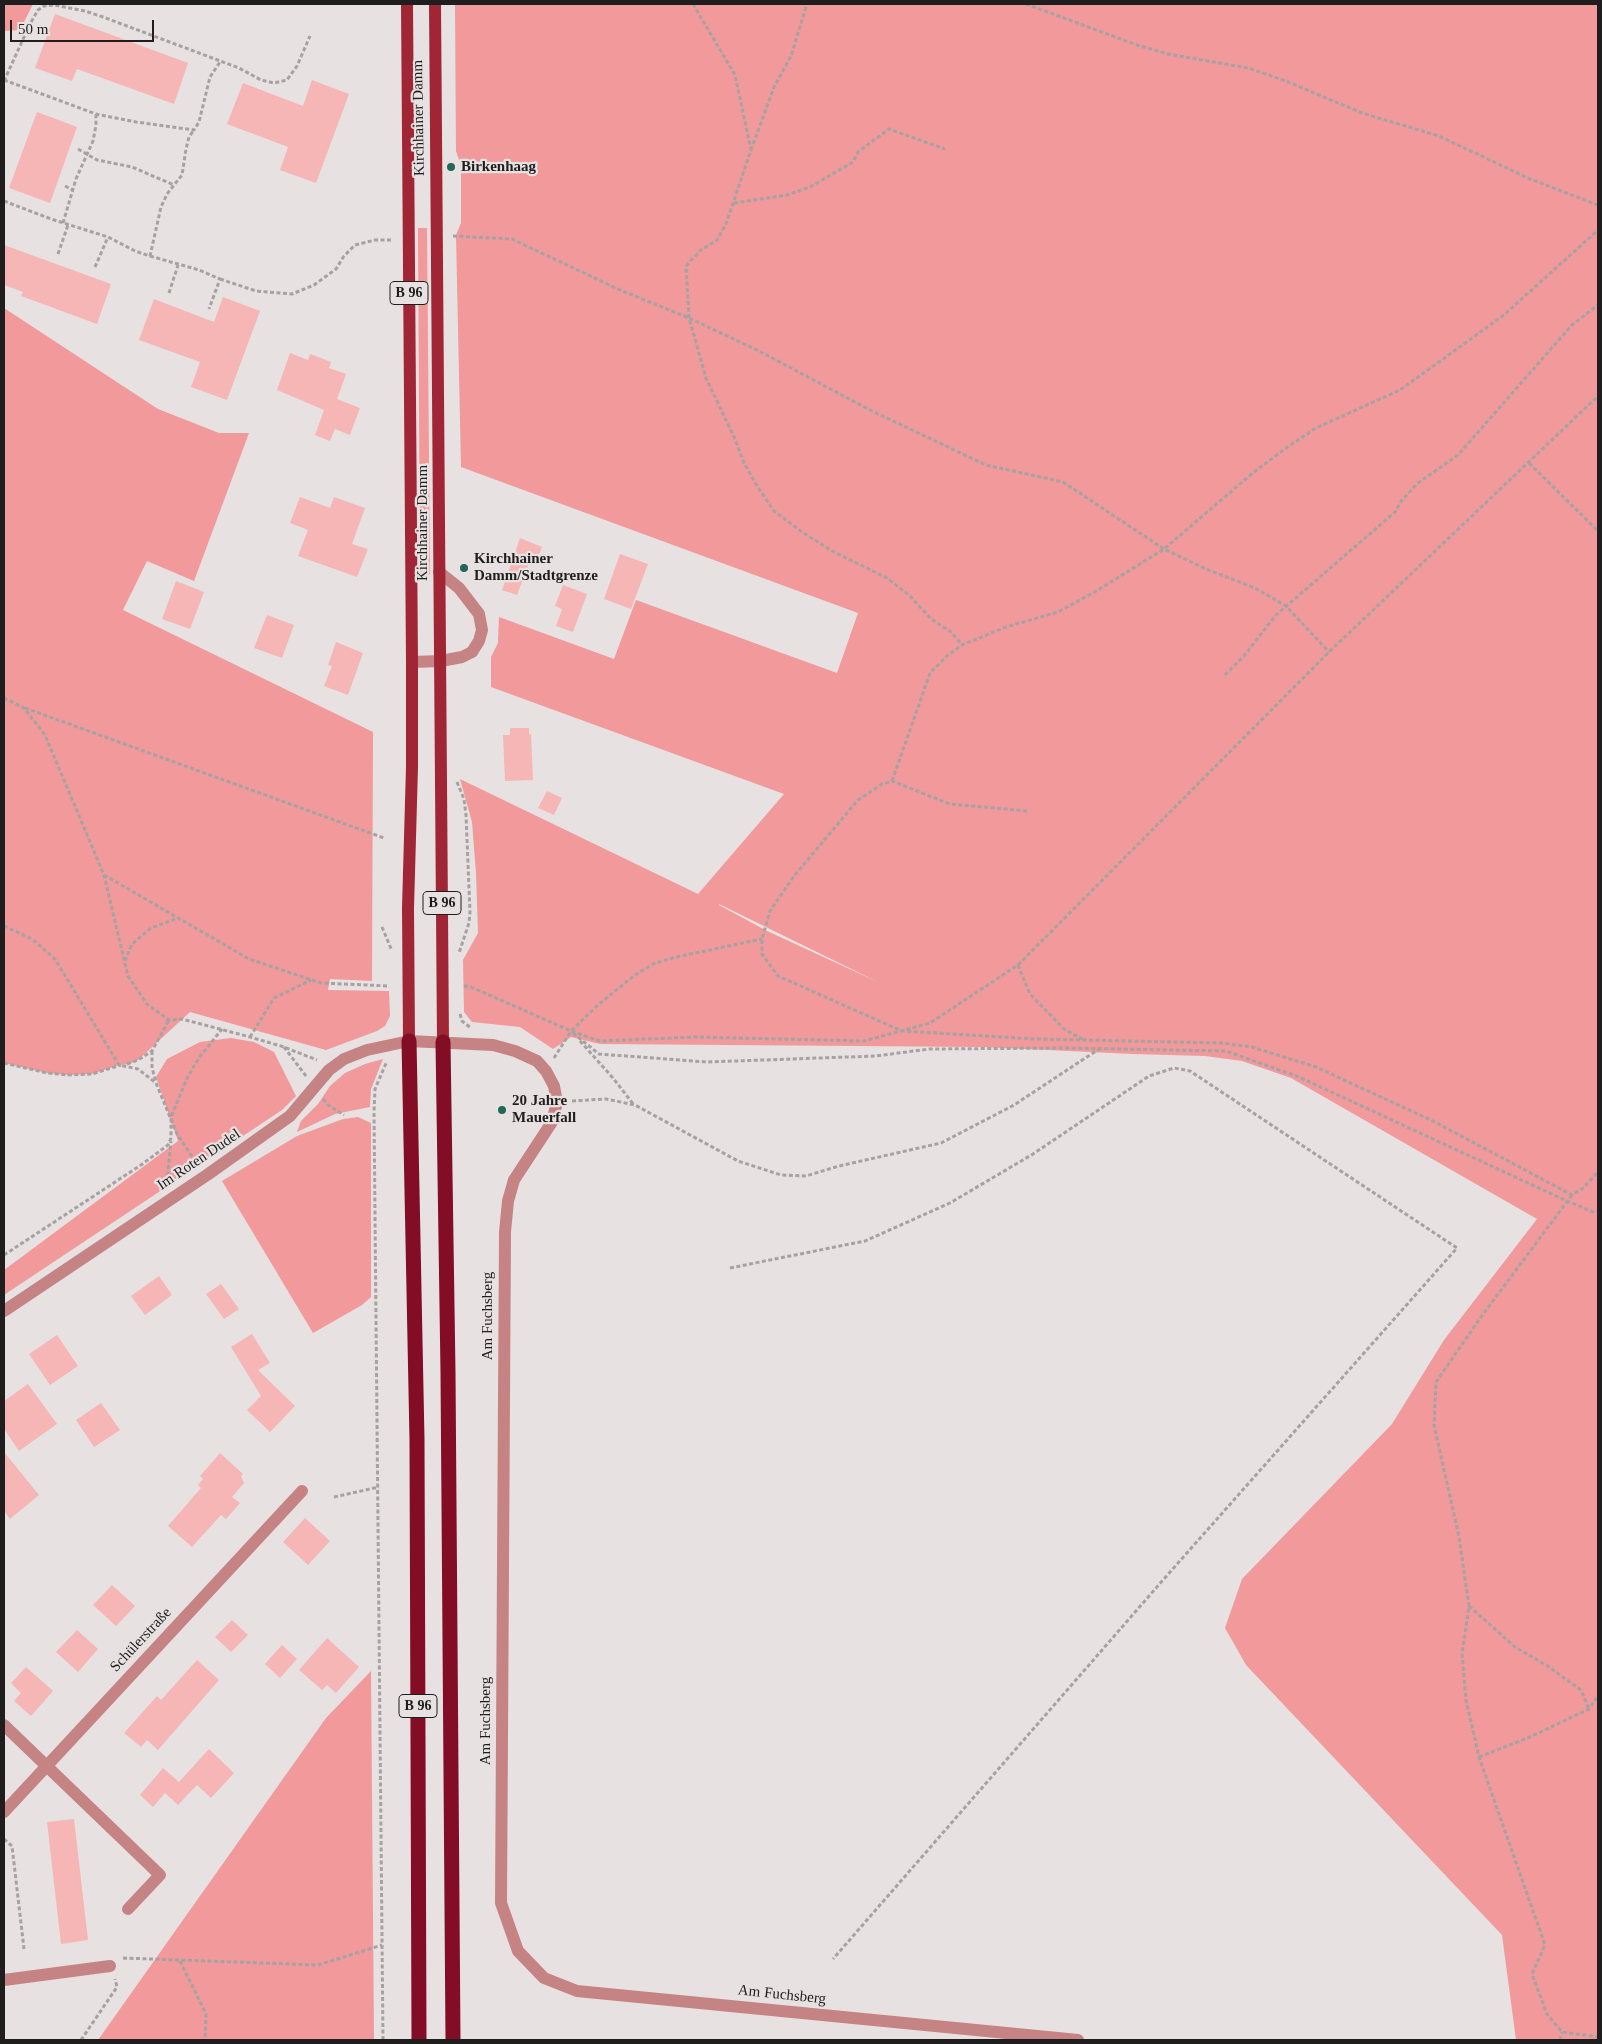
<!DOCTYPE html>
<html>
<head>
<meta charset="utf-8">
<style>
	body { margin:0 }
	#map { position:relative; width:1602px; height:2044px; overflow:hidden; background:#e7e1e1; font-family:"Times New Roman",serif }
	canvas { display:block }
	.frame { position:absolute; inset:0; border:5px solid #1f1d1d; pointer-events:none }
	.scale { position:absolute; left:10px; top:20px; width:144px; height:22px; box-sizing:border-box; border:2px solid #1f1d1d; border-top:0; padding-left:6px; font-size:15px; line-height:18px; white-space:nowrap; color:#1f1d1d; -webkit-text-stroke:4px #e7e1e1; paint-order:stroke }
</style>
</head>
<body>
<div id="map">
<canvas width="1602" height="2044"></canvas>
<div class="frame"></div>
<div class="scale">50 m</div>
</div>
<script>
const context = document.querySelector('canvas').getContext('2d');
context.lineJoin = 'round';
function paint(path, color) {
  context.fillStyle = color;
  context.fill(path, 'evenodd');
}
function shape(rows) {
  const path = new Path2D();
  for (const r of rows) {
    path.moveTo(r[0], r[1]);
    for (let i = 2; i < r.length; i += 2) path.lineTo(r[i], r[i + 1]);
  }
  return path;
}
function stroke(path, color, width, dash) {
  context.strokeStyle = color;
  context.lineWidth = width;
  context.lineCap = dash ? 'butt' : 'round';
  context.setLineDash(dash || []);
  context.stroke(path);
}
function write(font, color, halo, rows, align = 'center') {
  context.font = font + ' "Times New Roman",serif';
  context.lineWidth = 4.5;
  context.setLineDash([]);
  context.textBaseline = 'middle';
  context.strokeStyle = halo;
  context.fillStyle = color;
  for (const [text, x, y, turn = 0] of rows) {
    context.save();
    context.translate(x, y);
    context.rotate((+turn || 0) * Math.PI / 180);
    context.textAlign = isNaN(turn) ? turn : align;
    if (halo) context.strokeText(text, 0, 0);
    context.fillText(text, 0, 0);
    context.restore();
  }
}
paint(shape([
	[4,4,33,4,20,30,4,31],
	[455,4,1598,4,1598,2040,1516,2040,1502,1935,1246,1665,1225,1628,1242,1579,1392,1424,1444,1340,1537,1219,1291,1078,1242,1061,1205,1056,1133,1054,983,1047,600,1044,571,1037,553,1049,520,1027,472,1022,464,1012,463,960,478,933,476,873,472,822,460,779,698,894,784,794,491,687,491,657,498,643,499,617,614,659,636,600,837,673,858,613,461,467,456,235,461,223,461,166,456,151],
	[719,905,719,904,880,983,767,931],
	[418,228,427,228,430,574,425,577,420,575],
	[4,308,158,409,219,433,249,433,194,581,147,561,123,610,373,732,372,981,330,979,328,990,389,991,390,1016,385,1026,377,1031,326,1050,190,1012,138,1060,129,1064,119,1065,92,1074,68,1075,47,1073,4,1063],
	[231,1038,254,1042,274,1052,296,1096,282,1110,4,1295,4,1270,178,1141,156,1077,167,1059,200,1042],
	[383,1059,371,1089,370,1107,335,1114,297,1132,301,1121,318,1104,330,1086,345,1073,365,1064],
	[358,1117,371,1123,371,1297,362,1305,313,1333,222,1181,297,1136,343,1119],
	[371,1671,374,2040,98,2040,326,1718]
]), '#f1999b');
paint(shape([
	[55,14,188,63,174,104,77,69,72,81,35,68],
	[312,80,349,94,316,183,280,170,288,147,227,124,243,83,303,106],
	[37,112,77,127,50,203,9,188],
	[4,245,111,284,97,324,21,296,23,292,4,285],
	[223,297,260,311,227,400,191,387,200,362,139,340,154,299,214,322],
	[290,353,308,360,310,354,331,362,329,368,346,374,337,399,360,408,350,435,335,429,330,441,315,435,324,410,277,390],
	[300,497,330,508,334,497,365,508,352,544,368,549,357,577,298,556,308,530,290,523],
	[520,538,542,547,536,563,530,561,517,595,502,590],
	[620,554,648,564,631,609,604,599],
	[176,581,204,592,190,629,162,619],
	[563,585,587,594,573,632,556,626,562,609,555,606],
	[267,615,294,625,282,658,254,648],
	[336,642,363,653,348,695,324,686,332,666,328,665],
	[510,728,529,728,529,734,531,734,533,780,505,781,503,735,510,735],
	[547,791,562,798,554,815,538,808],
	[159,1276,172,1295,145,1315,131,1296],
	[221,1284,239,1309,224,1319,206,1294],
	[252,1334,270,1363,258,1370,295,1406,270,1432,247,1410,261,1396,231,1347],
	[57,1335,78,1366,50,1385,29,1354],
	[28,1384,57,1424,19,1451,4,1429,4,1401],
	[101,1403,120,1430,94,1447,76,1420],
	[4,1452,39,1495,10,1519,4,1511],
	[220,1453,243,1474,241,1476,244,1483,232,1497,240,1503,226,1519,221,1515,192,1547,168,1526,201,1488,198,1485,203,1479,200,1476],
	[305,1518,330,1541,308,1565,283,1542],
	[112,1585,135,1606,116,1626,93,1605],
	[232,1620,248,1635,231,1652,215,1637],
	[77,1630,98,1649,78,1672,56,1652],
	[327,1638,359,1667,336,1693,327,1685,322,1690,299,1670],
	[282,1645,297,1659,280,1678,265,1664],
	[197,1660,219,1680,158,1750,147,1740,141,1747,124,1733,157,1696,161,1700],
	[26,1667,53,1691,31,1716,14,1701,21,1693,11,1683],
	[209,1749,234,1773,211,1798,197,1785,178,1805,165,1793,153,1807,140,1795,163,1768,179,1782],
	[74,1819,88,1940,61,1944,47,1822]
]), '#f6b6b6');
stroke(shape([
	[693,4,735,75,751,150,726,224,717,240,701,250,686,266,689,318,706,378,735,439,744,463,757,486,774,511,802,532,834,552,887,578,910,596,931,619,951,632,962,645],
	[1026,4,1137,45,1168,54,1248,68,1286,81,1362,113,1439,136,1530,179,1598,205],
	[4,80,96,114,136,122,194,130,199,122,210,77,220,62],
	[4,81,30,24,38,10,44,6,54,5,85,11,103,17,239,68,261,80,274,83,287,80,297,66,310,36],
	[78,149,97,160,132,167,174,185],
	[751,150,774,87,791,56,807,4],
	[65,186,73,190],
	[4,201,51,219,108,237,135,251,150,256,161,207,167,194,182,175,186,149,189,137,194,130],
	[734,203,787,195,810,187,853,162,858,152,889,129,945,149],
	[63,223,76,179,93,141,96,125,96,114],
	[453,236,512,239,620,290,689,318,759,351,870,410,986,465,1063,482,1164,549,1206,569,1255,588,1286,606,1329,652],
	[58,254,68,225],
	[150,256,199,270,220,279,209,309],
	[95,267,108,237],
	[220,279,256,291,292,294,314,285,336,269,344,256,355,245,375,240,393,240],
	[169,293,178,265],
	[1529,463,1598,531],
	[1225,675,1244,656,1275,616,1395,512,1402,500,1418,483,1458,455,1572,325,1598,305],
	[4,698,24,708,45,735,104,875,128,976,147,1004,169,1020,182,1019,250,1037,284,1047,317,1060],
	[25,708,384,838],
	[892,781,930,673,947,656,962,645,1006,627,1058,612,1098,590,1164,549,1254,472,1286,448,1316,428,1400,390,1504,315,1598,230],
	[457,782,464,799,466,815,470,912,469,923,459,953],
	[1027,811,950,804,892,781,882,784,858,800,794,876,770,911,762,939,762,954,778,976,902,1031,1036,1039,1221,1043,1252,1047,1316,1067,1433,1121,1572,1195,1582,1189,1598,1172],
	[104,875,249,959,321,983,389,986],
	[4,926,32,939,55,959,119,1065,138,1069,156,1083,177,1134,197,1164],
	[382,927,392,951],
	[125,961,132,944,151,928,178,918],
	[1018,965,1030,994,1064,1029,1084,1040],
	[464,986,471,987,571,1031,600,1041,695,1037,864,1041,930,1023,1018,965,1329,652,1598,396],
	[460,1014,462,1021,471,1028],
	[573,1033,599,1054,707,1062,876,1056,929,1049,1065,1048,1226,1051,1299,1077,1567,1201,1593,1212,1598,1211],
	[250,1037,274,998,311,980],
	[580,1041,613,1078,634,1105],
	[284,1047,306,1076],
	[152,1051,152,1068,156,1082],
	[554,1058,571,1031,599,1004,635,975,653,964,676,957,762,939],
	[4,1063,47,1073,68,1075,92,1074,121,1065],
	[127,1064,138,1060,152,1051,169,1020],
	[323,1099,328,1105,344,1115],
	[572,1101,606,1099,635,1105,738,1161,781,1175,806,1176,839,1166,941,1143,1014,1105,1099,1049],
	[167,1182,171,1141],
	[1572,1195,1481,1317,1436,1382,1434,1425,1459,1537,1469,1606,1462,1654,1466,1700,1479,1757,1545,1945,1532,1974,1547,2014,1562,2032,1598,2037],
	[4,1255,141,1165,168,1145,171,1138,171,1117,188,1076,199,1058,222,1029],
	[730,1268,865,1241,950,1203,1033,1154,1149,1076,1174,1068,1190,1071,1457,1248,1163,1580,833,1959],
	[334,1497,379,1487],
	[1469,1606,1515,1647,1546,1665,1581,1690,1589,1709],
	[1479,1757,1530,1737,1589,1709,1598,1696],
	[4,1839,12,1846,24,1949],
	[123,1958,318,1965,382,1945],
	[180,1961,206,2014,205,2040],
	[81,2040,117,1987,115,1979],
	[383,2040,374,1112,375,1089,387,1061],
	[1560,2040,1562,2032]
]), '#a7a2a2', 3, [4, 2.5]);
stroke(shape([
	[412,662,441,661,462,657,472,652,479,641,482,630,479,614,459,588,439,572],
	[4,1311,207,1175,290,1116,329,1070,344,1059,367,1050,409,1041,493,1045,515,1051,537,1061,546,1071,554,1086,557,1102,552,1122,514,1180,508,1201,505,1232,501,1903,518,1951,544,1978,577,1991,1078,2040],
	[4,1725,160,1875,128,1909],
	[4,1812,302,1491],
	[4,1980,110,1966]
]), '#c68384', 12);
stroke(shape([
	[407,4,412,662,412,767,408,908,409,1041],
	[435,4,443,1042]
]), '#a02636', 12);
stroke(shape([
	[409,1041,417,1440,419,2040],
	[443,1042,448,1372,453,2040]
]), '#820d24', 15);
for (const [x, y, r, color] of [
	[451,167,5,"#236758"],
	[464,568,5,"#236758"],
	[502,1110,5,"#236758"]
]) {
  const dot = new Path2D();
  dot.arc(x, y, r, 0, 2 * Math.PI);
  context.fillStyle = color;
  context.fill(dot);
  stroke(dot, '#e7e1e1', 2);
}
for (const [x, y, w] of [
	[409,293,38],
	[442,903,38],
	[418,1706,38]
]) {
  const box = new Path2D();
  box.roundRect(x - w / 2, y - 11.5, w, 23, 4);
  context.fillStyle = '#e7e1e1';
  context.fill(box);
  stroke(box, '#1f1d1d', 1);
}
write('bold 14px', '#1f1d1d', null, [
	["B 96",409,293],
	["B 96",442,903],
	["B 96",418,1706]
]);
write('15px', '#1f1d1d', '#e7e1e1', [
	["Kirchhainer Damm",419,118,-91],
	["Kirchhainer Damm",423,523,-90],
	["Im Roten Dudel",199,1160,-34],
	["Am Fuchsberg",488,1316,-90],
	["Schülerstraße",141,1640,-47],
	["Am Fuchsberg",486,1721,-90],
	["Am Fuchsberg",782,1995,6]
]);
write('bold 15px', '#1f1d1d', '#e7e1e1', [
	["Birkenhaag",461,167],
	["Kirchhainer",474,559],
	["Damm/Stadtgrenze",474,576],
	["20 Jahre",512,1101],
	["Mauerfall",512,1118]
], 'left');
</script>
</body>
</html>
